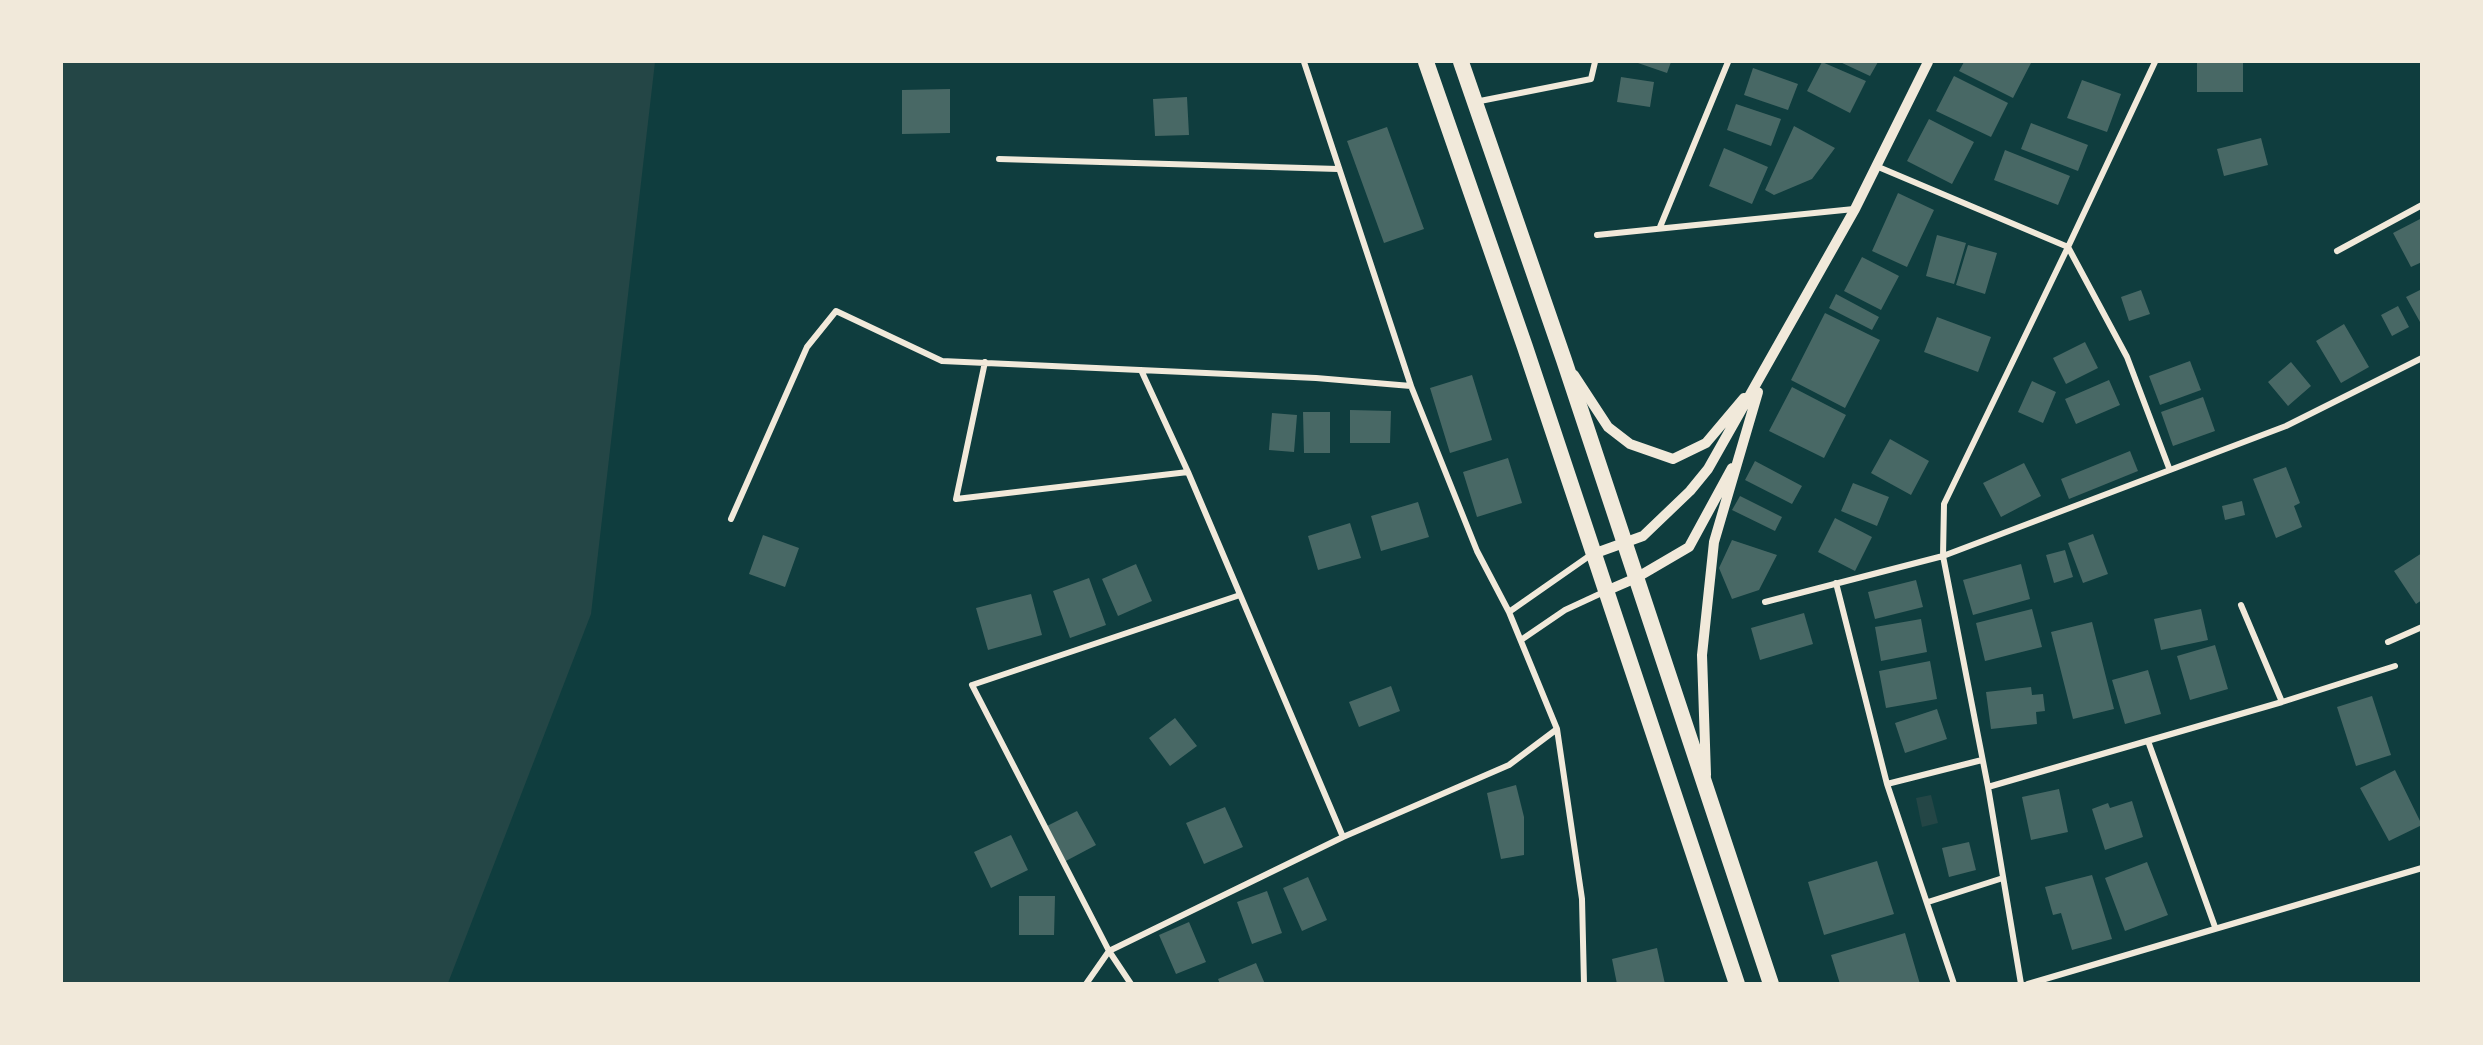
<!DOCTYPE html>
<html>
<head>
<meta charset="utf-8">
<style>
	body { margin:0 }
	#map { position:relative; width:2483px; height:1045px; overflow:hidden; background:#0f3d3e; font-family:Roboto,sans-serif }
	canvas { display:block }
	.frame { position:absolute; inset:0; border:63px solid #f1e9da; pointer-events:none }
</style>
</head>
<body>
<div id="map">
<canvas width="2483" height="1045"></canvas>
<div class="frame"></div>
</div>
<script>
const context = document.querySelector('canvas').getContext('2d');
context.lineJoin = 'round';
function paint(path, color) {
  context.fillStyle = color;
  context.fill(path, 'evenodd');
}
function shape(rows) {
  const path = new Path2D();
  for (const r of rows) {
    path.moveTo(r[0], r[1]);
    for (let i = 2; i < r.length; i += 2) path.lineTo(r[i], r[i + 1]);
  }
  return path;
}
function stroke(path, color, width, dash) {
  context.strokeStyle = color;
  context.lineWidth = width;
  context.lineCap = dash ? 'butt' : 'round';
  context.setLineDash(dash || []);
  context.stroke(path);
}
paint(shape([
	[62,62,655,62,591,614,448,983,62,983],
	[1931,795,1938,823,1922,827,1916,798]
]), '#244646');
paint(shape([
	[1635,62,1671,62,1667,73],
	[1822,62,1866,81,1850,113,1807,91],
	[1840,62,1878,62,1870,76],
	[1964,62,2028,62,2031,63,2013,98,1959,71],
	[2197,62,2243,62,2243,92,2197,92],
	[1753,68,1798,84,1788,110,1744,95],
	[1954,76,2008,103,1991,137,1936,111],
	[1621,77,1654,82,1650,107,1617,102],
	[2082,80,2121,94,2107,132,2067,118],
	[950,89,950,133,902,134,902,90],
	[1187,97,1189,135,1155,136,1153,99],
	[1736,104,1781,119,1771,146,1727,130],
	[1929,119,1974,142,1952,184,1907,161],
	[2031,123,2088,145,2078,171,2021,149],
	[1794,126,1835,148,1812,179,1774,195,1765,190],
	[1387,127,1424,229,1384,243,1347,141],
	[2261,138,2268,165,2224,176,2217,149],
	[1724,148,1768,167,1752,204,1709,186],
	[2005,150,2070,176,2058,205,1994,180],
	[1898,193,1934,210,1907,267,1872,251],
	[2422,218,2422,262,2411,267,2393,233],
	[1937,235,1966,243,1954,284,1926,276],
	[1968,245,1997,253,1985,294,1956,285],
	[1862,257,1899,276,1881,310,1844,291],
	[2422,289,2422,321,2420,322,2406,297],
	[2141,290,2150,314,2129,321,2121,297],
	[1836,294,1879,317,1872,330,1829,308],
	[2398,306,2409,327,2392,336,2381,315],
	[1825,313,1880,340,1845,408,1791,380],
	[1937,317,1991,337,1978,372,1924,352],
	[2344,324,2369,367,2341,383,2316,341],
	[2085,342,2098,368,2066,384,2053,358],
	[2190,361,2201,390,2160,405,2149,376],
	[2291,362,2311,386,2288,406,2268,382],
	[1472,375,1492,440,1450,453,1430,388],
	[2109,380,2120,405,2076,424,2065,399],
	[2032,381,2056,392,2043,423,2018,412],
	[1792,387,1846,415,1824,458,1769,431],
	[2203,397,2215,431,2173,446,2161,412],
	[1350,410,1391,411,1390,443,1350,443],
	[1303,412,1330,412,1330,453,1304,453],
	[1272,413,1297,415,1294,452,1269,450],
	[1890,439,1929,461,1911,495,1871,473],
	[2130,451,2138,471,2069,499,2061,479],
	[1508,458,1522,503,1477,517,1463,472],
	[1755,461,1802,486,1792,504,1745,480],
	[2024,463,2041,496,2001,517,1983,483],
	[2286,467,2300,503,2294,506,2302,527,2276,538,2253,479],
	[1853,483,1889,497,1877,526,1841,511],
	[1740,496,1782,517,1775,531,1732,510],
	[2242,501,2245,515,2225,520,2222,506],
	[1418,502,1429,537,1381,551,1371,516],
	[1835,518,1872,537,1855,571,1818,552],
	[1350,523,1361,558,1318,570,1308,536],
	[2093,534,2108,574,2083,583,2068,543],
	[763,535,799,548,785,587,749,574],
	[1732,540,1777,555,1759,590,1732,599,1719,568],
	[2065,550,2073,577,2054,583,2046,555],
	[2422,553,2422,600,2416,604,2394,571],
	[1136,564,1152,601,1118,616,1102,579],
	[2021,564,2030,599,1973,615,1963,580],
	[1089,578,1106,625,1070,638,1053,591],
	[1916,580,1923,607,1875,619,1868,592],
	[1031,594,1042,635,988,650,976,608],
	[2032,609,2042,647,1985,661,1976,623],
	[2201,609,2208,640,2161,650,2154,619],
	[1804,613,1813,644,1760,660,1751,628],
	[1921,619,1927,652,1881,661,1875,627],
	[2092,622,2114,709,2073,719,2051,632],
	[2215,645,2228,689,2190,700,2177,656],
	[1930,661,1937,699,1886,708,1879,671],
	[2148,670,2161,714,2125,724,2112,680],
	[1391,686,1400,711,1359,727,1349,702],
	[2031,687,2032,695,2043,694,2045,711,2036,712,2037,724,1991,729,1986,692],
	[2372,696,2391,755,2356,766,2337,707],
	[1937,709,1947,739,1905,753,1895,723],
	[1175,718,1197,746,1170,766,1149,738],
	[2395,770,2422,825,2389,841,2360,788],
	[1516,785,1524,817,1524,855,1501,859,1487,793],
	[2059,789,2068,832,2031,840,2022,797],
	[2132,801,2143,837,2105,850,2092,809,2108,803,2110,808],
	[1225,807,1243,847,1204,864,1186,823],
	[1077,811,1096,845,1064,862,1045,827],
	[1011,835,1028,870,991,888,974,852],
	[1969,842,1976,870,1949,877,1942,848],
	[1877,861,1894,914,1824,935,1808,882],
	[2147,862,2168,915,2125,931,2105,878],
	[2092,875,2112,939,2072,950,2061,913,2053,915,2045,887],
	[1308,877,1327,920,1302,931,1283,888],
	[1267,891,1282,933,1252,944,1237,902],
	[1019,896,1055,896,1054,935,1019,935],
	[1189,922,1206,962,1176,974,1159,935],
	[1905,933,1920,984,1840,984,1831,955],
	[1657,948,1665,984,1617,984,1612,959],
	[1256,963,1265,984,1220,984,1218,979]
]), '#486865');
stroke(shape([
	[1304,62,1411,386,1477,551,1509,612,1557,729,1582,899,1584,984],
	[2155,62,2068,247,2127,357,2169,468],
	[1475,102,1591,79,1595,62],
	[999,159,1338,169],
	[1876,166,2068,247,1944,504,1943,556,2286,426,2422,358],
	[1660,227,1728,62],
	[1597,235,1854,209],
	[2337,251,2422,205],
	[985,362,956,499,1188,472],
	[1141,370,1188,472,1343,837],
	[731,519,807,347,836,311,942,361,1316,378,1411,386],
	[1836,583,1887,784,1954,984],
	[1765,602,1943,556,1988,787,2021,984],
	[2241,605,2282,702],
	[1509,612,1592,554],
	[1521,640,1565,610,1606,591],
	[2388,642,2422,627],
	[2148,741,2215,927],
	[1887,784,1982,760],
	[1988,787,2282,702,2395,666],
	[1928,902,2003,878],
	[1086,984,1109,951,1343,837,1509,765,1557,729],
	[1131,984,1109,951,972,685,1240,595],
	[2028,984,2422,868]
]), '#f1e9da', 6);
stroke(shape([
	[1574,375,1608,427,1630,444,1673,459,1706,443,1744,398],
	[1593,554,1643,536,1690,491,1708,469,1855,209,1928,62],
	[1606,591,1636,578,1689,547,1732,468],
	[1706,775,1702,655,1714,542,1758,392]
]), '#f1e9da', 10);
stroke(shape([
	[1426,62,1525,347,1737,984],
	[1461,62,1564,360,1771,984]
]), '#f1e9da', 16);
</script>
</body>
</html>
